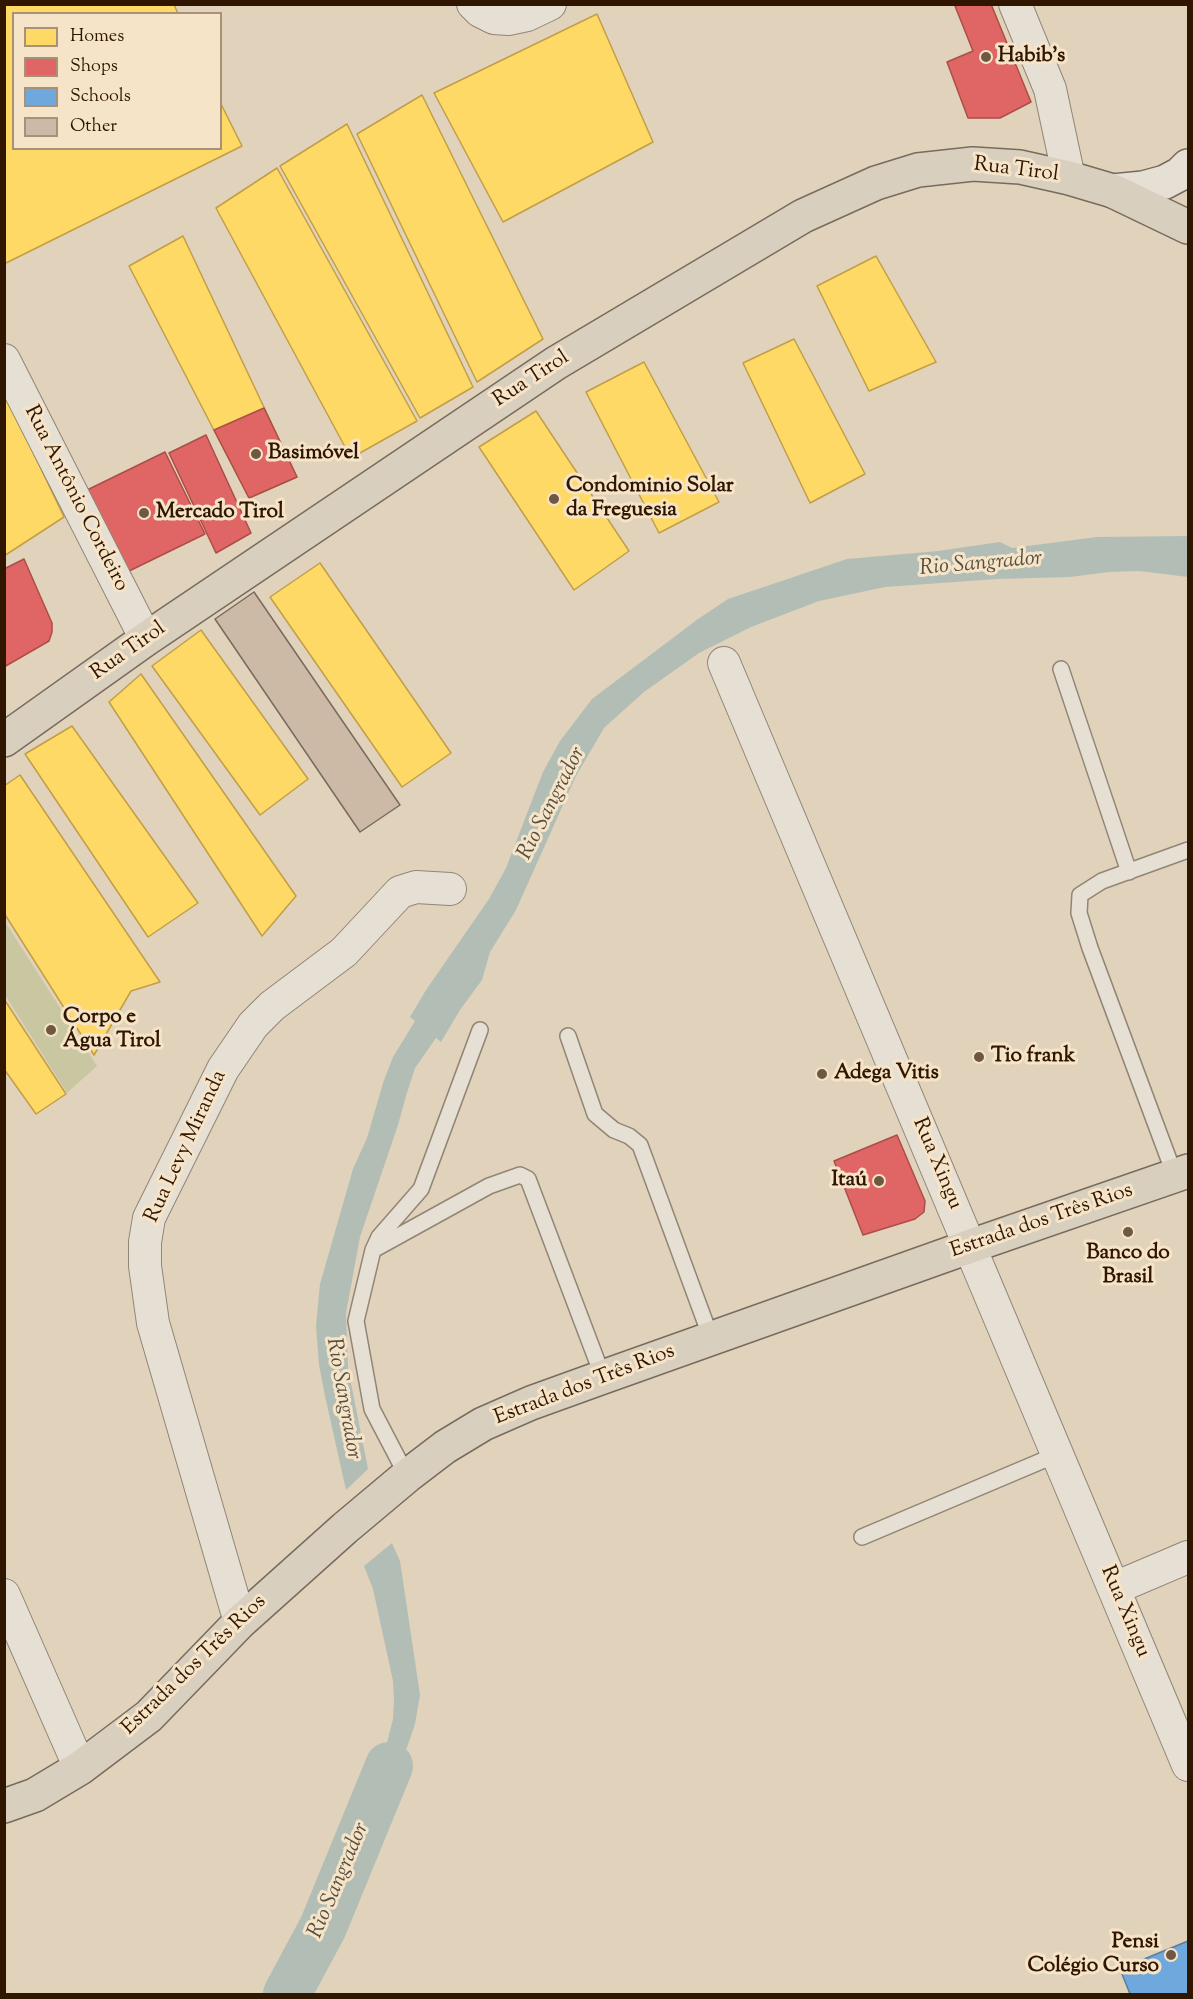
<!DOCTYPE html>
<html>
<head>
<meta charset="utf-8">
<style>
	body { margin:0 }
	#map { position:relative; width:1193px; height:1999px; overflow:hidden; background:#e1d2bb; font-family:"Sorts Mill Goudy",serif }
	canvas { display:block }
	.frame { position:absolute; inset:0; border:6px solid #301600; pointer-events:none }
	.legend { position:absolute; left:12px; top:12px; width:210px; height:138px; box-sizing:border-box; background:#f6e4c8; border:2px solid #a79278; margin:0; padding:8px 10px; list-style:none; font-size:18px; color:#301600 }
	.legend li { display:flex; align-items:center; gap:12px; height:30px }
	.legend b { width:30px; border:2px solid #a79278 }
</style>
</head>
<body>
<div id="map">
<canvas width="1193" height="1999"></canvas>
<div class="frame"></div>
<ul class="legend">
<li><b style="height:16px;background:#ffd966"></b>Homes</li>
<li><b style="height:16px;background:#e06666"></b>Shops</li>
<li><b style="height:16px;background:#6fa8dc"></b>Schools</li>
<li><b style="height:16px;background:#ccb9a6"></b>Other</li>
</ul>
</div>
<script>
const context = document.querySelector('canvas').getContext('2d');
context.lineJoin = 'round';
function paint(path, color) {
  context.fillStyle = color;
  context.fill(path, 'evenodd');
}
function shape(rows) {
  const path = new Path2D();
  for (const r of rows) {
    path.moveTo(r[0], r[1]);
    for (let i = 2; i < r.length; i += 2) path.lineTo(r[i], r[i + 1]);
  }
  return path;
}
function stroke(path, color, width, dash) {
  context.strokeStyle = color;
  context.lineWidth = width;
  context.lineCap = dash ? 'butt' : 'round';
  context.setLineDash(dash || []);
  context.stroke(path);
}
function write(font, color, halo, rows, align = 'center') {
  context.font = font + ' "Sorts Mill Goudy",serif';
  context.lineWidth = 6;
  context.setLineDash([]);
  context.textBaseline = 'middle';
  context.strokeStyle = halo;
  context.fillStyle = color;
  for (const [text, x, y, turn = 0] of rows) {
    context.save();
    context.translate(x, y);
    context.rotate((+turn || 0) * Math.PI / 180);
    context.textAlign = isNaN(turn) ? turn : align;
    if (halo) context.strokeText(text, 0, 0);
    context.fillText(text, 0, 0);
    context.restore();
  }
}
paint(shape([
	[4,920,97,1066,67,1093,5,995]
]), '#c9c7a1');
paint(shape([
	[1188,536,1188,577,1139,571,1109,572,1070,577,997,579,885,587,819,601,751,627,699,653,644,692,604,728,576,776,516,910,490,952,482,980,460,1010,441,1042,436,1038,415,1068,406,1096,398,1125,360,1237,346,1313,348,1368,368,1469,346,1490,325,1396,319,1365,316,1326,320,1284,353,1169,367,1138,384,1080,393,1057,415,1021,410,1017,426,990,489,899,506,868,543,772,560,741,592,699,698,619,728,599,847,559,938,551,1000,542,1012,548,1097,537],
	[392,1543,400,1561,420,1695,415,1724,402,1762,364,1827,387,1743,393,1719,394,1701,393,1681,373,1589,364,1566]
]), '#b2beb5');
const homes = shape([
	[6,4,174,4,178,14,14,14,14,148,220,148,220,102,242,146,4,264,4,5,6,4],
	[597,14,653,142,503,222,434,93,597,14],
	[422,95,543,339,477,382,357,134,422,95],
	[347,124,473,387,420,418,280,166,347,124],
	[277,168,417,421,351,458,216,208,277,168],
	[183,236,297,477,249,498,129,266,183,236],
	[876,256,936,362,869,391,817,286,876,256],
	[794,339,865,474,810,503,743,363,794,339],
	[644,362,719,502,659,533,586,392,644,362],
	[4,391,64,517,4,556,4,391],
	[536,411,629,551,574,590,479,447,536,411],
	[320,563,451,753,402,787,270,597,320,563],
	[201,630,308,779,260,815,152,666,201,630],
	[141,674,296,896,262,936,109,702,141,674],
	[72,726,198,903,148,937,25,754,72,726],
	[20,775,160,982,131,991,94,1055,4,913,4,786,20,775],
	[4,999,66,1094,36,1114,4,1069,4,999]
]);
paint(homes, '#ffd966');
stroke(homes, '#c19e47', 1.5);
const shops = shape([
	[959,4,991,4,1031,102,1000,118,968,118,947,62,973,51,955,6,959,4],
	[264,408,297,477,249,498,214,430,264,408],
	[206,435,251,533,216,553,169,453,206,435],
	[165,452,205,534,123,574,83,492,165,452],
	[24,559,52,623,52,632,49,641,4,667,4,569,24,559],
	[897,1135,925,1201,924,1212,915,1219,863,1235,834,1161,897,1135]
]);
paint(shops, '#e06666');
stroke(shops, '#ab4e47', 1.5);
const schools = shape([
	[1188,1941,1188,1994,1130,1994,1120,1969,1188,1941]
]);
paint(schools, '#6fa8dc');
stroke(schools, '#5c7c9a', 1.5);
stroke(shape([
	[287,1994,323,1927,389,1766]
]), '#b2beb5', 48);
const building = shape([
	[254,592,400,805,360,832,215,619,254,592]
]);
paint(building, '#ccb9a6');
stroke(building, '#776b5d', 1.5);
const lane = shape([
	[1061,669,1129,872],
	[568,1036,595,1114,614,1130,629,1136,640,1145,711,1338],
	[1175,1176,1090,948,1079,913,1080,895,1102,881,1188,850],
	[373,1250,489,1186,520,1175,528,1179,603,1377],
	[407,1476,372,1409,356,1321,373,1250,379,1237,421,1189,480,1030],
	[862,1537,1058,1454]
]);
const street = shape([
	[473,4,480,11,494,18,508,19,527,15,550,4],
	[1015,4,1050,89,1069,178],
	[4,360,146,639],
	[724,663,1188,1765],
	[1115,1588,1188,1557],
	[4,1595,80,1768],
	[240,1622,153,1323,145,1266,145,1242,149,1218,223,1069,253,1025,272,1006,344,952,400,892,416,887,450,889]
]);
const secondary = shape([
	[1113,191,1143,188,1165,182,1180,174,1188,166]
]);
const primary = shape([
	[4,740,146,639,556,363,803,216,876,183,918,170,973,164,1020,167,1069,178,1113,191,1188,227],
	[4,1806,35,1795,80,1768,149,1716,240,1622,345,1528,407,1476,445,1447,483,1424,531,1403,603,1377,971,1246,1188,1171]
]);
stroke(lane, '#918575', 18);
stroke(street, '#918575', 34);
stroke(secondary, '#776b5d', 36);
stroke(primary, '#776b5d', 36);
stroke(lane, '#e6dfd3', 15);
stroke(street, '#e6dfd3', 32);
stroke(secondary, '#e6dfd3', 33);
stroke(primary, '#d9cfbe', 33);
for (const [x, y, r, color] of [
	[986,57,6,"#6e5841"],
	[256,454,6,"#6e5841"],
	[554,499,6,"#6e5841"],
	[144,513,6,"#6e5841"],
	[51,1030,6,"#6e5841"],
	[979,1057,6,"#6e5841"],
	[822,1074,6,"#6e5841"],
	[879,1181,6,"#6e5841"],
	[1128,1232,6,"#6e5841"],
	[1171,1955,6,"#6e5841"]
]) {
  const dot = new Path2D();
  dot.arc(x, y, r, 0, 2 * Math.PI);
  context.fillStyle = color;
  context.fill(dot);
  stroke(dot, '#f6e4c8', 2);
}
write('bold 21px', '#301600', '#f6e4c8', [
	["Habib's",998,57],
	["Basimóvel",268,454],
	["Condominio Solar",566,487],
	["da Freguesia",566,511],
	["Mercado Tirol",156,513],
	["Corpo e",63,1018],
	["Água Tirol",63,1042],
	["Tio frank",991,1057],
	["Adega Vitis",834,1074],
	["Itaú",867,1181,"right"],
	["Banco do",1128,1254,"center"],
	["Brasil",1128,1278,"center"],
	["Pensi",1159,1943,"right"],
	["Colégio Curso",1159,1967,"right"]
], 'left');
write('21px', '#301600', '#f6e4c8', [
	["Rua Tirol",1016,171,7],
	["Rua Tirol",532,380,-33],
	["Rua Antônio Cordeiro",75,499,63],
	["Rua Tirol",129,652,-35],
	["Rua Levy Miranda",187,1147,-65],
	["Rua Xingu",936,1164,67],
	["Estrada dos Três Rios",1042,1222,-19],
	["Estrada dos Três Rios",585,1386,-21],
	["Rua Xingu",1124,1612,67],
	["Estrada dos Três Rios",195,1666,-44]
]);
write('italic 22px', '#564e3f', '#f6e4c8', [
	["Rio Sangrador",981,565,-5],
	["Rio Sangrador",553,804,-63],
	["Rio Sangrador",342,1399,80],
	["Rio Sangrador",340,1881,-67]
]);
</script>
</body>
</html>
